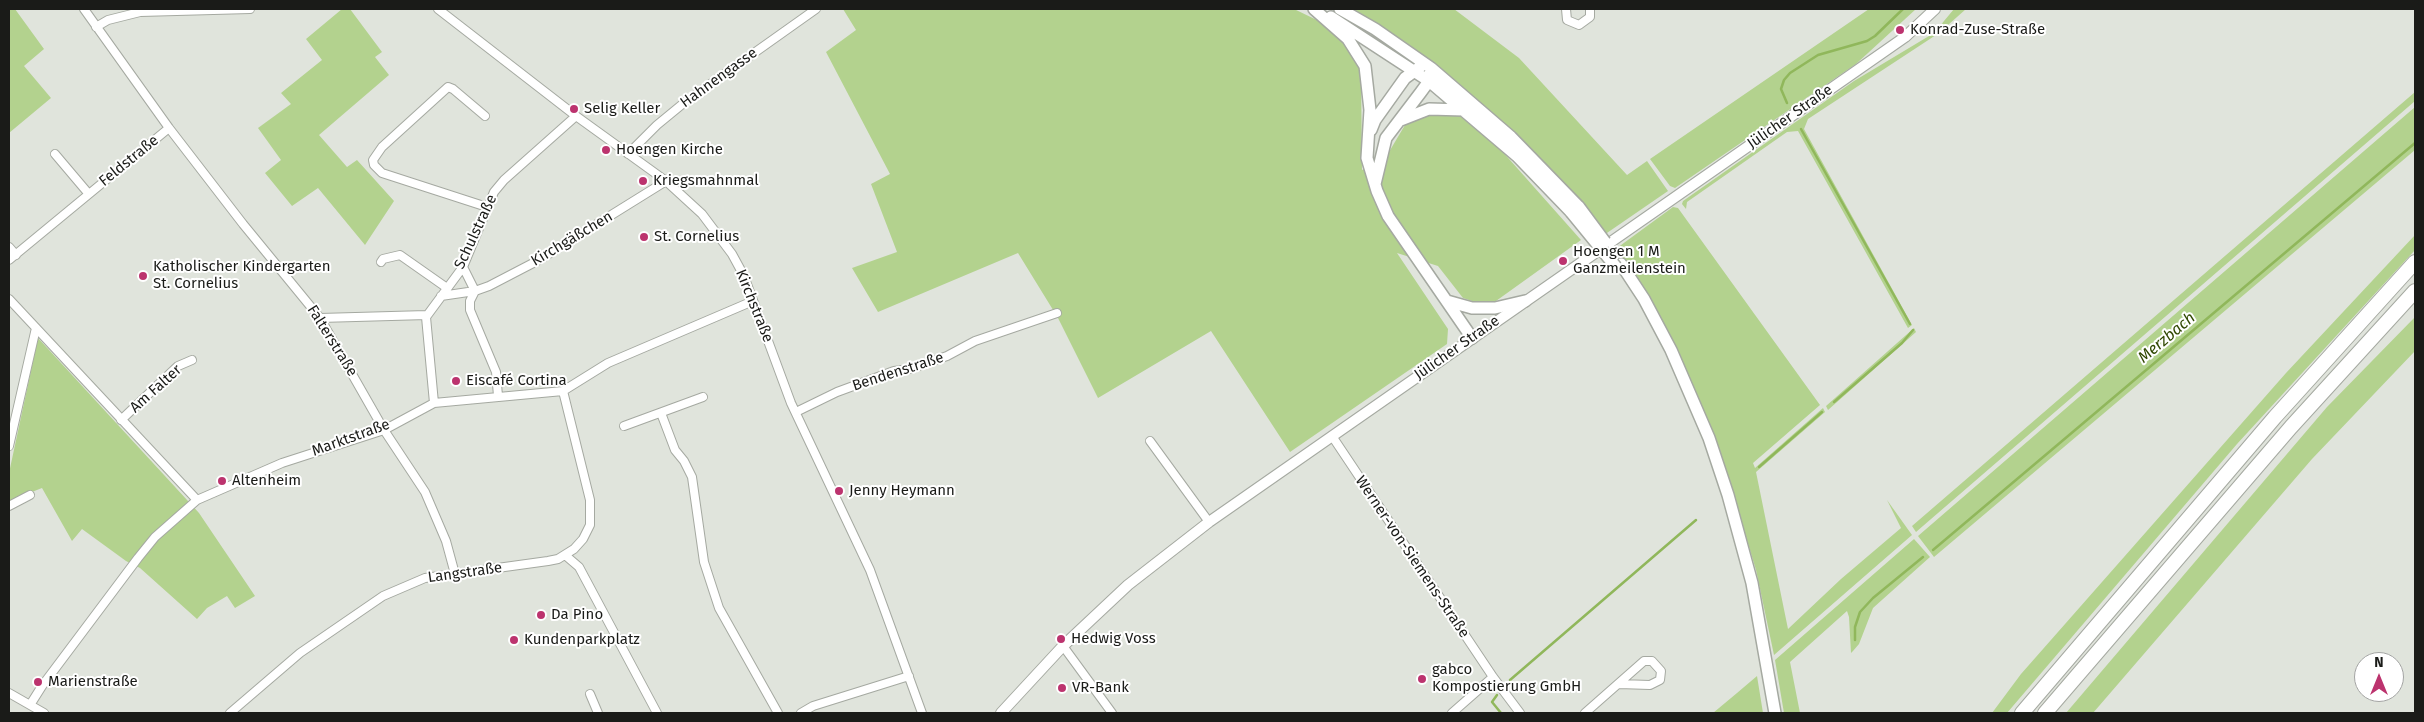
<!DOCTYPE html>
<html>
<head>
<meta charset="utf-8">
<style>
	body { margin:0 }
	#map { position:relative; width:2424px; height:722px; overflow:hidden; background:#e0e4dc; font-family:"Fira Sans",sans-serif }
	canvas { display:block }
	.frame { position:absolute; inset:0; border:10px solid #1a1b18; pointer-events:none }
	.north { position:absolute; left:2354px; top:652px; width:50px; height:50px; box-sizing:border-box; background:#fff; border:1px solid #a3a4a3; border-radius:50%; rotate:0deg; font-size:14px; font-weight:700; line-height:20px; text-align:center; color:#1a1b18 }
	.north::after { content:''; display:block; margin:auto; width:18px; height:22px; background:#bc336e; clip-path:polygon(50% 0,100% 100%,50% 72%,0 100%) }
</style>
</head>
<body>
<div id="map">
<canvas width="2424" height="722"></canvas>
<div class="frame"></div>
<div class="north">N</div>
</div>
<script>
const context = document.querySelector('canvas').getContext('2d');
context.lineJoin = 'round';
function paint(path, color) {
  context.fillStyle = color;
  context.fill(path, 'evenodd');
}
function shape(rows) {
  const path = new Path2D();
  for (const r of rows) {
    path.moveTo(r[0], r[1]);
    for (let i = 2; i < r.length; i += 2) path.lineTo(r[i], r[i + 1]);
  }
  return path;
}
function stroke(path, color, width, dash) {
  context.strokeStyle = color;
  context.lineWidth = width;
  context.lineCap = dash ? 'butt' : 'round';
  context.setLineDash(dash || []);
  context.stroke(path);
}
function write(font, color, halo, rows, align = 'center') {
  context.font = font + ' "Fira Sans",sans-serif';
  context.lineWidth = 4;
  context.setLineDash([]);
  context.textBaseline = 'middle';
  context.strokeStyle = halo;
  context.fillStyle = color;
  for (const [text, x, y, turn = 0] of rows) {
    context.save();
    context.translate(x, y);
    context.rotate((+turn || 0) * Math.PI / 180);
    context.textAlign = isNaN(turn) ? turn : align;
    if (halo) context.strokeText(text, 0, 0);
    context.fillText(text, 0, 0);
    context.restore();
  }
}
paint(shape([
	[9,9,15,9,44,49,24,66,51,98,9,133],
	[342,9,350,9,382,52,375,57,389,75,319,135,347,167,357,160,394,201,365,245,318,188,292,206,265,173,281,160,258,128,291,104,281,93,322,60,306,39],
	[843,9,1294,9,1321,22,1345,43,1361,69,1362,170,1386,157,1405,125,1432,113,1460,116,1502,151,1581,240,1496,301,1478,303,1463,298,1438,266,1397,253,1448,329,1447,344,1290,452,1211,331,1098,398,1058,318,1018,253,878,312,852,268,897,252,871,184,890,174,826,52,856,30],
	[1351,9,1454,9,1519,58,1627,175,1647,161,1668,191,1604,235,1553,173,1504,123,1457,82,1408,44],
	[1869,9,1916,9,1856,64,1675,188,1670,186,1650,159],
	[1954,9,1966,9,1939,33,1808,119,1804,129,1912,325,1908,328,1798,131,1787,132,1687,202,1686,209,1682,204,1683,201,1854,81,1934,33],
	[2415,92,2415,101,1916,532,1912,526],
	[2415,107,2415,150,1934,557,1918,536],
	[1673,207,1678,208,1820,405,1753,463,1755,468,1823,408,1825,412,1756,472,1788,629,1841,579,1901,528,1887,500,1912,535,1774,655,1756,570,1722,458,1687,374,1619,256,1617,248],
	[2415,235,2415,250,2237,444,2007,713,1992,713,2021,674,2286,373],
	[2415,317,2415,351,2312,459,2093,713,2066,713,2327,407],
	[1914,328,1916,332,1828,410,1826,406],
	[38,338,199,513,255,596,235,608,227,596,207,608,197,619,140,568,126,561,82,529,72,541,42,488,9,501,9,473],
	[1914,539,1930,557,1873,608,1859,644,1853,651,1851,653,1849,617,1847,611,1790,662,1800,713,1784,713,1775,660],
	[1757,676,1763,713,1713,713,1737,693]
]), '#b3d28e');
stroke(shape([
	[1787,103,1781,89,1784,80,1790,73,1818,55,1867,41,1875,36,1903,9],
	[1801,129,1910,324],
	[1834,402,1902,343,1913,330],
	[1759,467,1822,412],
	[1933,550,2415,143],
	[1855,640,1855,627,1860,612,1873,598,1923,557],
	[1510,680,1696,520],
	[1497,695,1492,702,1501,713]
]), '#90b75b', 2.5);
const minor = shape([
	[84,9,169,128,243,224,320,318,384,430,425,492,446,541,455,574],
	[438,9,576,116,666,181,702,214,732,254,744,276,791,403,870,570,922,713],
	[1566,9,1567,20,1579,25,1590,17,1590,9],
	[96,27,108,20,140,12,250,9],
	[485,116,453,89,448,87,382,147,373,160,374,165,382,173,487,207],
	[55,154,88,193],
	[628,154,657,125,685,102,816,9],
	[9,247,16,255],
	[9,260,169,128],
	[381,262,383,259,400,255,447,288],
	[463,267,475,291,470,301,470,310,496,372,498,396],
	[441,296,475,291,489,286,539,260,666,181],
	[9,299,197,500],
	[320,318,427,315],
	[434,403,426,317,463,267,494,192,504,180,576,116],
	[796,412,837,392,894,371,910,369,947,356,975,341,1057,313],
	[661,413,675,450,684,461,692,477,704,562,719,608,778,713],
	[121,420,178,366,192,360],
	[624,426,703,397],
	[1332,436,1493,677,1520,713],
	[1150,441,1209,522],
	[9,446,36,328],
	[9,506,30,495],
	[565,555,579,567,657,713],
	[1063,646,1112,713],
	[9,693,44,713],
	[590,694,598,713],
	[30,705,42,686,138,558,155,537,197,500,282,463,384,430,434,403,563,391,608,363,753,301],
	[230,713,300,653,383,596,425,578,548,561,558,559,574,549,583,539,590,525,590,500,563,391],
	[801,713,813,706,909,676],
	[1452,713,1493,677],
	[1585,713,1644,661,1652,661,1661,671,1660,680,1650,685,1619,684]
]);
const secondary = shape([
	[1001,713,1063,646,1128,585,1209,522,1905,37,1935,9]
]);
const primary = shape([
	[1314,9,1348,39,1365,66,1370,110,1367,158,1377,191,1388,216,1472,338],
	[1340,9,1375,29,1431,68,1511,137,1579,207],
	[1331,17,1429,81,1517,156,1571,212],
	[1401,120,1429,109,1464,110],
	[1371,130,1375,120,1405,78,1420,67],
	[1375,184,1386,138,1421,92,1429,81,1429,75],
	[1621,264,1644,299,1671,350,1709,438,1728,495,1752,583,1775,713],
	[1447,301,1472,308,1495,308,1525,301]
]);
const motorway = shape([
	[2022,713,2275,417,2415,262],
	[2045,713,2291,427,2415,291]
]);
stroke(minor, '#a5a9a1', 10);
stroke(secondary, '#a5a9a1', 12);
stroke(primary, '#a5a9a1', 14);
stroke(motorway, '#a5a9a1', 16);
stroke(minor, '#fff', 8);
stroke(secondary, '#fff', 10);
stroke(primary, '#fff', 11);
stroke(motorway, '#fff', 14);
const primaryBridge = shape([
	[1579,207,1605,242],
	[1571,212,1616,267]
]);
stroke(primaryBridge, '#a5a9a1', 14, []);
stroke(primaryBridge, '#fff', 11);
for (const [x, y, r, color] of [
	[1900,30,5,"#bc336e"],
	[574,109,5,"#bc336e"],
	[606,150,5,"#bc336e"],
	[643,181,5,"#bc336e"],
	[644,237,5,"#bc336e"],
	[1563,261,5,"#bc336e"],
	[143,276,5,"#bc336e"],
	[456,381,5,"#bc336e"],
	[222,481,5,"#bc336e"],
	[839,491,5,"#bc336e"],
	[541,615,5,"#bc336e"],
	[1061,639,5,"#bc336e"],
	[514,640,5,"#bc336e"],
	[1422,679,5,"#bc336e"],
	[38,682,5,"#bc336e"],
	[1062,688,5,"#bc336e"]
]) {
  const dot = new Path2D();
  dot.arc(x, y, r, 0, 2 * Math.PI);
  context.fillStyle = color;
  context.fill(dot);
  stroke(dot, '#fff', 2);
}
write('15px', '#1a1b18', '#fff', [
	["Konrad-Zuse-Straße",1910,30],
	["Selig Keller",584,109],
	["Hoengen Kirche",616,150],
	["Kriegsmahnmal",653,181],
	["St. Cornelius",654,237],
	["Hoengen 1 M",1573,252],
	["Ganzmeilenstein",1573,269],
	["Katholischer Kindergarten",153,267],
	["St. Cornelius",153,284],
	["Eiscafé Cortina",466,381],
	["Altenheim",232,481],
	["Jenny Heymann",849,491],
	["Da Pino",551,615],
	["Hedwig Voss",1071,639],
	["Kundenparkplatz",524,640],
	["gabco",1432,670],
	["Kompostierung GmbH",1432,687],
	["Marienstraße",48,682],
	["VR-Bank",1072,688]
], 'left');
write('15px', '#1a1b18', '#fff', [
	["Hahnengasse",719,78,-36],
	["Jülicher Straße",1790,117,-35],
	["Feldstraße",129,161,-39],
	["Schulstraße",476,232,-65],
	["Kirchgäßchen",572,239,-31],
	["Kirchstraße",754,306,68],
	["Falterstraße",332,341,58],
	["Jülicher Straße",1457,348,-35],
	["Bendenstraße",898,372,-18],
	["Am Falter",156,389,-42],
	["Marktstraße",351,438,-20],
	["Werner-von-Siemens-Straße",1412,557,56],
	["Langstraße",465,573,-8]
]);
write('italic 16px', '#304802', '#fff', [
	["Merzbach",2167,338,-40]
]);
</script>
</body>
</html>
